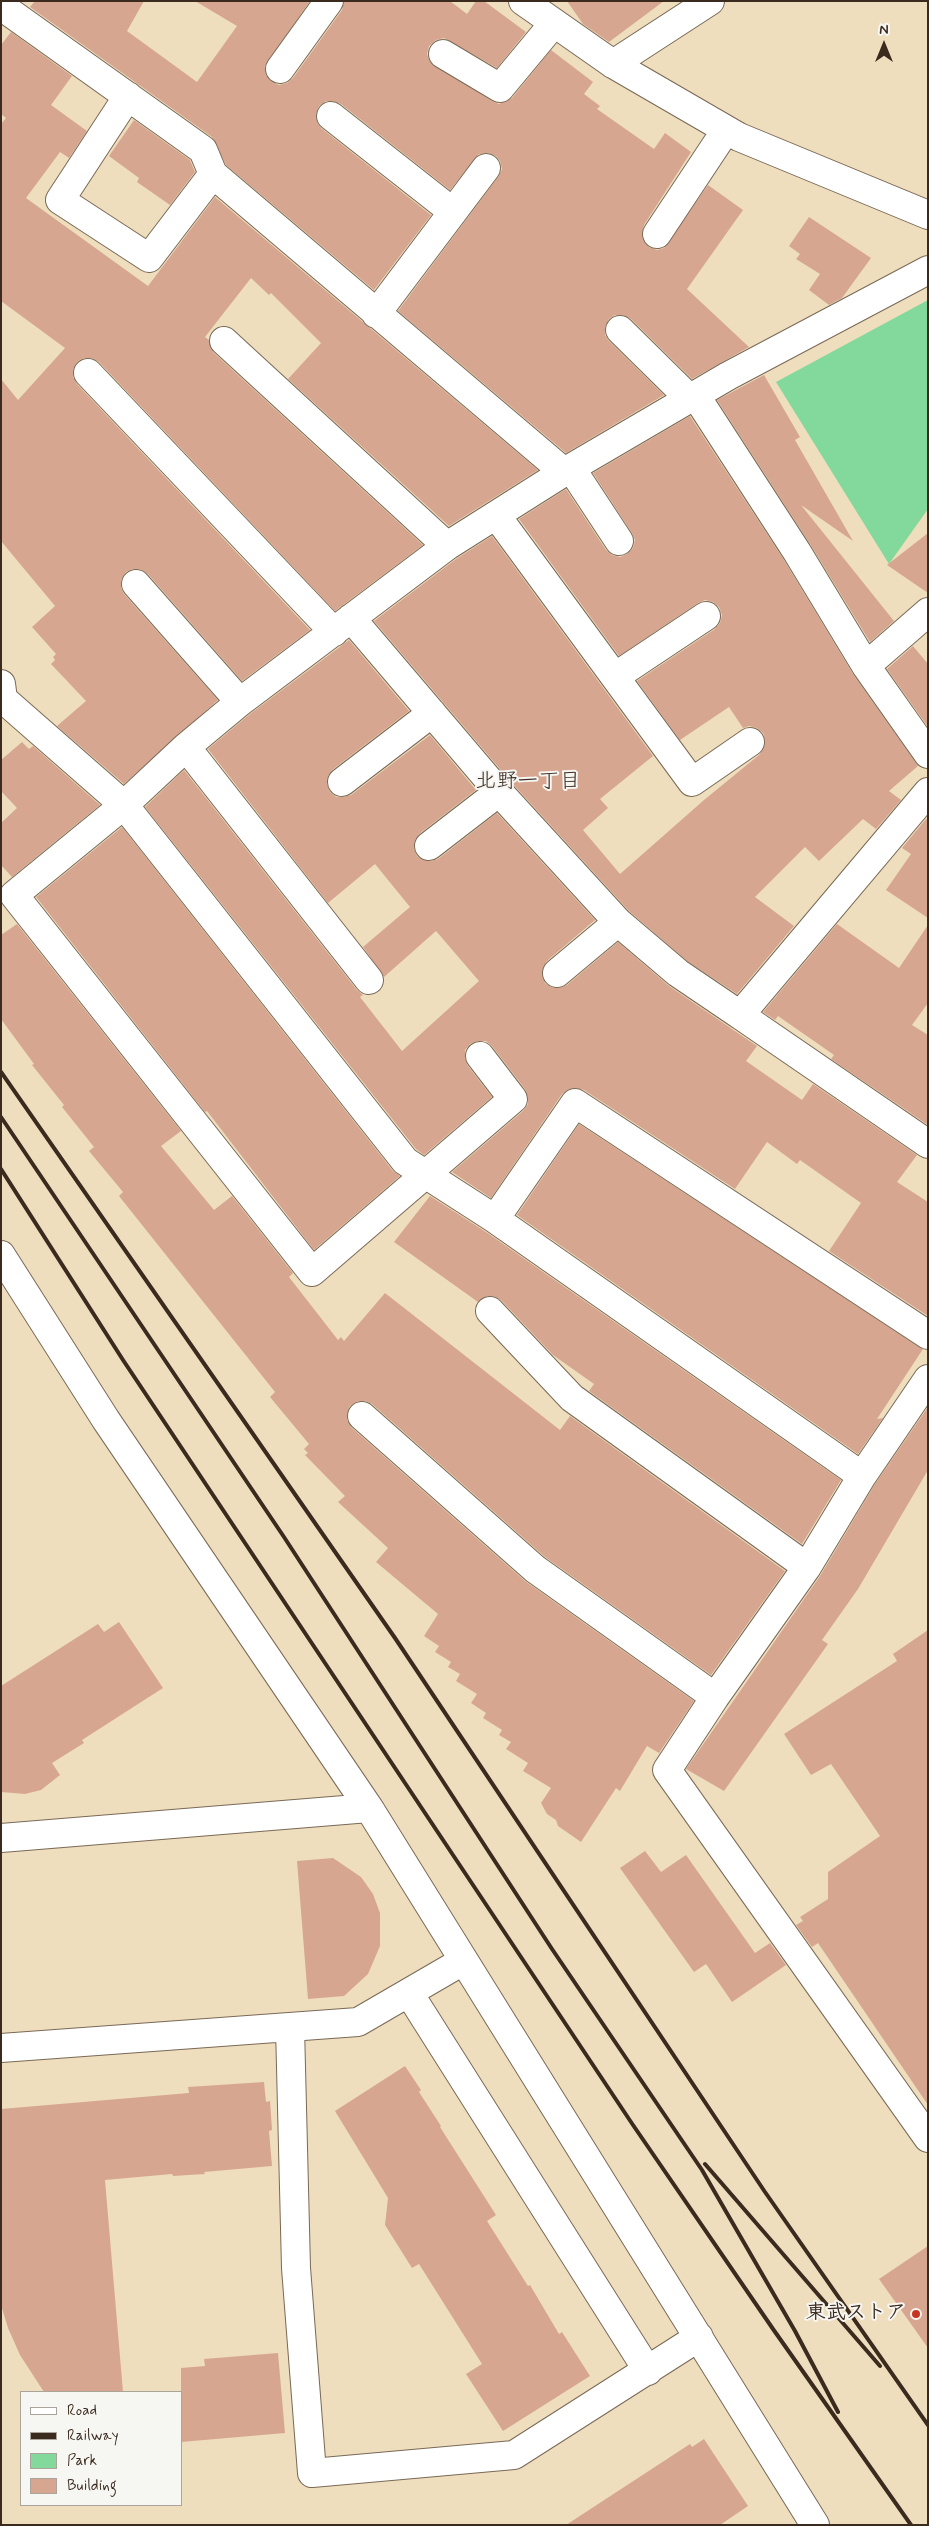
<!DOCTYPE html>
<html>
<head>
<meta charset="utf-8">
<style>
	body { margin:0 }
	#map { position:relative; width:929px; height:2526px; overflow:hidden; background:#eedebe; font-family:Mynerve,sans-serif }
	canvas { display:block }
	.frame { position:absolute; inset:0; border:2px solid #3b2a1e; pointer-events:none }
	.legend { position:absolute; left:20px; top:2391px; width:162px; height:115px; box-sizing:border-box; background:#f6f6f2; border:1px solid #aba49d; margin:0; padding:6px 9px; list-style:none; font-size:15px; color:#3b2a1e }
	.legend li { display:flex; align-items:center; gap:10px; height:25px }
	.legend b { width:25px; border:1px solid #aba49d }
	.north { position:absolute; left:859px; top:20px; width:50px; height:50px; -webkit-text-stroke:4px #f6f6f2; paint-order:stroke; rotate:0deg; font-size:14px; font-weight:700; line-height:20px; text-align:center; color:#3b2a1e }
	.north::after { content:''; display:block; margin:auto; width:18px; height:22px; background:#3b2a1e; clip-path:polygon(50% 0,100% 100%,50% 72%,0 100%) }
</style>
</head>
<body>
<div id="map">
<canvas width="929" height="2526"></canvas>
<div class="frame"></div>
<ul class="legend">
<li><b style="height:6px;background:#fff"></b>Road</li>
<li><b style="height:6px;background:#3b2a1e"></b>Railway</li>
<li><b style="height:14px;background:#83d89b"></b>Park</li>
<li><b style="height:14px;background:#d7a691"></b>Building</li>
</ul>
<div class="north">N</div>
</div>
<script>
const context = document.querySelector('canvas').getContext('2d');
context.lineJoin = 'round';
function paint(path, color) {
  context.fillStyle = color;
  context.fill(path, 'evenodd');
}
function shape(rows) {
  const path = new Path2D();
  for (const r of rows) {
    path.moveTo(r[0], r[1]);
    for (let i = 2; i < r.length; i += 2) path.lineTo(r[i], r[i + 1]);
  }
  return path;
}
function stroke(path, color, width, dash) {
  context.strokeStyle = color;
  context.lineWidth = width;
  context.lineCap = dash ? 'butt' : 'round';
  context.setLineDash(dash || []);
  context.stroke(path);
}
function write(font, color, halo, rows, align = 'center') {
  context.font = font + ' Mynerve,"Klee One",sans-serif';
  context.lineWidth = 4;
  context.setLineDash([]);
  context.textBaseline = 'middle';
  context.strokeStyle = halo;
  context.fillStyle = color;
  for (const [text, x, y, turn = 0] of rows) {
    context.save();
    context.translate(x, y);
    context.rotate((+turn || 0) * Math.PI / 180);
    context.textAlign = isNaN(turn) ? turn : align;
    if (halo) context.strokeText(text, 0, 0);
    context.fillText(text, 0, 0);
    context.restore();
  }
}
paint(shape([
	[928,300,928,509,889,564,776,382]
]), '#83d89b');
paint(shape([
	[35,1,144,1,127,31,197,82,237,26,195,1,310,1,265,67,266,75,271,81,279,85,287,83,293,78,342,10,344,1,450,1,467,14,476,1,484,1,526,32,497,68,444,38,436,40,429,46,427,54,430,62,492,101,499,104,512,98,551,50,593,82,584,94,600,106,597,109,654,149,665,133,691,152,644,225,642,233,643,240,649,247,657,250,664,248,708,185,743,210,687,289,749,347,692,379,631,319,623,315,615,315,609,319,605,327,605,335,609,341,664,395,566,453,398,311,498,177,502,169,500,161,496,156,488,153,479,154,450,190,341,104,333,101,326,101,319,106,316,114,317,122,321,128,431,215,374,290,226,165,212,137,30,7],
	[567,1,664,1,609,42,583,24],
	[11,32,72,76,51,105,87,131,69,158,60,152,26,198,148,286,215,197,538,470,449,526,288,379,321,343,271,293,269,295,251,278,205,337,209,340,213,352,423,545,335,611,99,362,92,358,84,358,78,361,73,369,73,377,77,384,310,630,242,681,148,574,140,569,132,569,126,572,121,580,121,588,124,594,218,700,124,784,57,726,86,701,51,664,55,660,53,657,56,654,32,627,55,606,1,541,1,379,18,400,65,348,1,301,1,124,6,118,1,114,1,45],
	[134,120,190,160,195,172,170,205,137,182,139,178,109,156],
	[809,217,871,258,842,298,829,305,809,290,820,274,796,259,800,254,789,246],
	[764,375,800,437,795,440,853,541,801,505,894,621,870,642,810,544,717,400],
	[690,416,784,560,853,674,918,766,889,791,901,800,876,829,863,819,819,861,805,847,755,897,794,926,737,994,687,961,629,911,511,782,374,621,456,559,492,536,653,756,600,799,608,808,583,830,620,874,704,800,759,755,764,748,765,740,763,733,757,728,749,726,743,728,729,707,680,740,637,681,715,629,720,623,722,615,719,607,713,602,705,600,698,603,619,656,519,519,566,489,606,550,612,555,620,557,627,554,633,548,635,540,632,533,593,473],
	[928,533,928,593,887,565],
	[349,640,409,711,332,770,328,776,327,784,330,792,336,797,344,797,351,795,430,735,476,790,419,834,415,840,414,848,417,856,423,860,431,861,438,859,497,813,595,920,547,961,543,967,542,975,545,983,551,987,559,988,567,985,618,942,669,986,757,1046,746,1061,802,1100,813,1084,917,1155,897,1182,928,1202,928,1316,829,1251,861,1203,800,1160,797,1164,767,1142,735,1189,584,1090,576,1088,569,1089,562,1094,491,1198,452,1172,523,1111,528,1104,528,1097,525,1089,492,1046,486,1041,477,1041,470,1044,465,1050,465,1058,468,1066,492,1097,424,1155,416,1149,145,807,184,770,357,990,363,995,360,997,402,1051,479,981,436,931,384,977,363,947,410,907,375,864,328,903,208,749,250,714],
	[913,646,928,664,928,727,887,669],
	[22,742,29,749,33,746,100,805,12,877,1,865,1,823,17,808,1,791,1,760],
	[926,819,928,820,928,918,886,890,911,854,902,848],
	[122,827,393,1171,400,1176,314,1250,207,1111,205,1112,36,897],
	[17,924,181,1131,161,1146,214,1210,232,1196,293,1273,289,1277,338,1340,341,1337,344,1341,385,1293,560,1430,570,1416,785,1571,711,1675,545,1557,372,1404,366,1401,358,1401,350,1406,347,1413,347,1420,352,1428,525,1581,694,1701,659,1753,647,1746,620,1791,616,1788,581,1842,558,1826,556,1820,547,1814,541,1803,551,1788,523,1771,528,1763,506,1749,511,1742,499,1735,502,1730,483,1718,486,1713,471,1703,477,1694,456,1681,460,1674,448,1667,451,1662,435,1652,439,1646,424,1636,438,1614,376,1562,388,1548,338,1502,345,1496,305,1455,308,1453,304,1449,309,1444,270,1397,275,1392,119,1196,123,1192,89,1151,94,1147,62,1107,64,1105,32,1065,34,1064,1,1019,1,935],
	[837,924,899,968,928,925,928,1003,912,1025,928,1035,928,1125,831,1059,834,1055,778,1016,775,1020,763,1012],
	[579,1124,923,1349,877,1419,883,1418,858,1454,517,1215],
	[430,1196,486,1232,841,1480,802,1544,589,1391,594,1384,553,1355,501,1300,494,1296,487,1296,478,1302,394,1242],
	[928,1407,928,1470,858,1589,822,1640,828,1644,724,1791,686,1769,820,1576,875,1484],
	[119,1622,163,1688,82,1740,84,1743,52,1763,60,1775,41,1790,25,1794,1,1792,1,1686,98,1624,104,1632],
	[928,1630,928,2105,818,1943,812,1947,796,1925,803,1921,800,1917,828,1899,828,1872,880,1836,831,1764,811,1775,784,1734,897,1661,893,1654],
	[645,1851,661,1872,686,1855,755,1953,770,1943,786,1965,732,2002,706,1964,694,1972,620,1868],
	[333,1858,361,1877,373,1894,380,1913,380,1946,368,1974,344,1996,308,1999,297,1861],
	[405,2066,421,2090,419,2092,441,2126,440,2127,496,2215,487,2221,528,2286,530,2285,559,2334,562,2332,590,2376,503,2431,466,2374,482,2364,419,2264,412,2268,385,2225,388,2198,335,2111],
	[264,2082,266,2102,270,2101,272,2130,269,2131,272,2166,204,2172,205,2174,173,2176,172,2174,105,2180,123,2392,44,2392,20,2355,8,2328,1,2305,1,2109,189,2093,188,2087],
	[928,2246,928,2348,879,2279],
	[278,2353,285,2433,181,2442,181,2368,205,2366,204,2359],
	[704,2439,748,2506,720,2525,566,2525,690,2444,692,2447]
]), '#d7a691');
const minor = shape([
	[523,1,613,64,739,137,928,215],
	[1,6,203,150,213,174,564,472],
	[443,54,500,88,554,23],
	[613,64,710,1],
	[280,69,329,1],
	[128,96,60,200,149,258,213,174],
	[331,116,453,212],
	[657,234,726,130],
	[376,314,486,168],
	[620,330,690,399],
	[224,341,447,546],
	[88,373,334,632],
	[696,396,797,552,866,666,928,754],
	[571,468,619,541],
	[496,515,692,782,750,742],
	[136,584,240,702],
	[351,618,499,792,618,922,678,973,740,1015],
	[866,666,928,612],
	[616,676,706,616],
	[1,684,3,699,124,805,405,1161,495,1219],
	[186,747,369,980],
	[342,782,432,713],
	[928,792,740,1015,928,1144],
	[429,846,499,792],
	[557,973,618,922],
	[480,1056,513,1099,312,1272,14,895,124,805,186,747,240,702,447,546,564,472,728,376,928,270],
	[1,1255,106,1420,369,1808,815,2525],
	[490,1311,572,1398,807,1567],
	[928,1379,862,1476,807,1567,715,1697,667,1770,928,2138],
	[362,1416,535,1569,715,1697],
	[862,1476,495,1219,575,1103,928,1335],
	[1,1838,369,1808],
	[409,1993,648,2371],
	[290,2027,296,2268,312,2473,514,2455,699,2337],
	[1,2048,358,2022,463,1961]
]);
stroke(minor, '#7a6956', 30);
stroke(minor, '#fff', 28);
stroke(shape([
	[1,1072,395,1638,765,2192,928,2425],
	[1,1117,284,1537,552,1949,702,2170,795,2331,838,2412],
	[1,1169,123,1360,633,2125,773,2329,911,2525],
	[705,2164,880,2366]
]), '#3b2a1e', 4);
for (const [x, y, r, color] of [
	[916,2314,5,"#c8321e"]
]) {
  const dot = new Path2D();
  dot.arc(x, y, r, 0, 2 * Math.PI);
  context.fillStyle = color;
  context.fill(dot);
  stroke(dot, '#f6f6f2', 2);
}
write('bold 20px', '#3b2a1e', '#f6f6f2', [
	["東武ストア",906,2314]
], 'right');
write('21px', '#3b2a1e', '#f6f6f2', [
	["北野一丁目",528,783]
]);
</script>
</body>
</html>
